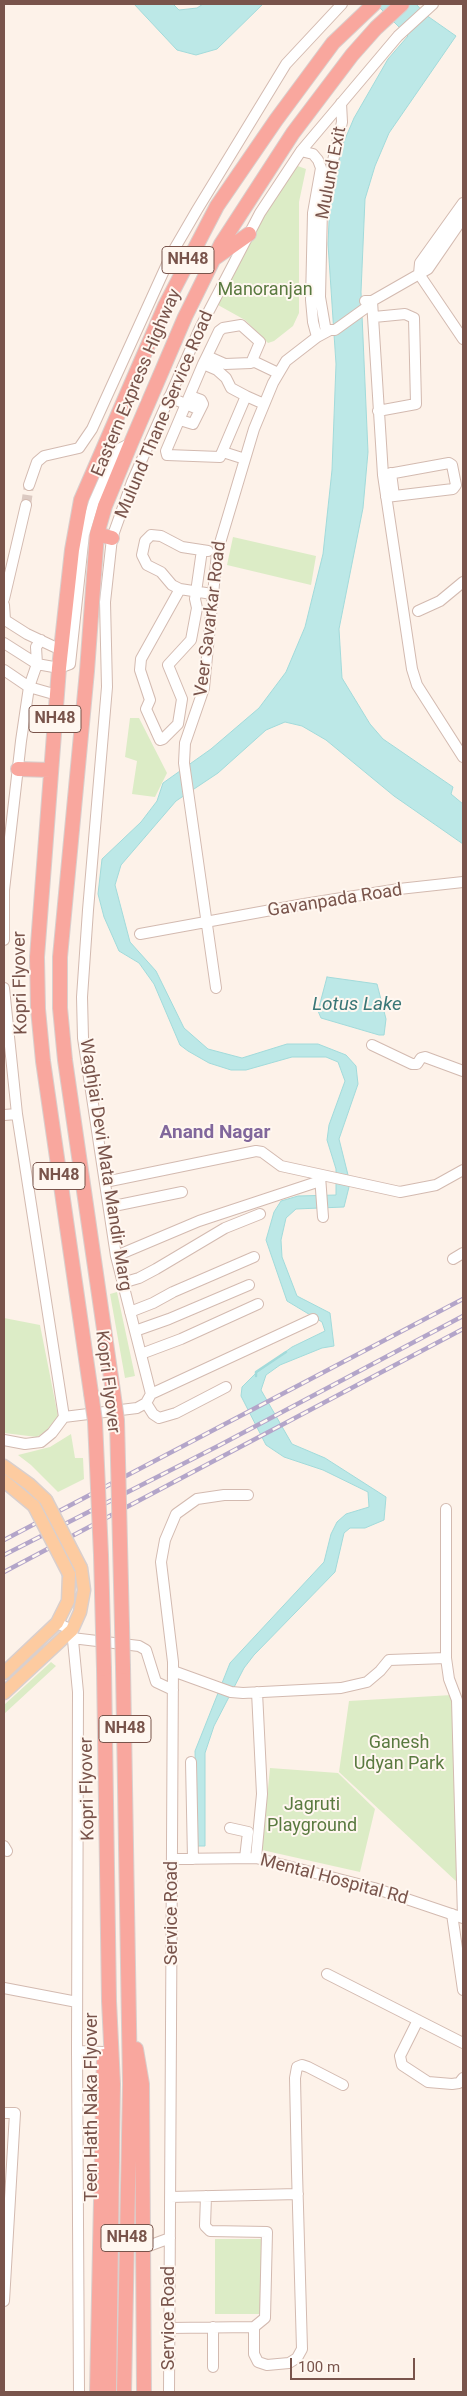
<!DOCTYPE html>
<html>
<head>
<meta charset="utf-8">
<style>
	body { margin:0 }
	#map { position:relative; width:467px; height:2396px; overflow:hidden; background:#fdf2e9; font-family:Roboto,sans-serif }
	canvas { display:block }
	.frame { position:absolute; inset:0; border:5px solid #79544b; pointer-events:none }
	.scale { position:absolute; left:290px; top:2358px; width:125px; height:22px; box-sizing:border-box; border:2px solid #79544b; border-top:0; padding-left:6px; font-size:15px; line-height:18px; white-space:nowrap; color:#79544b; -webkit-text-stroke:4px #fff7f0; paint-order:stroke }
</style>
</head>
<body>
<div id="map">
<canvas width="467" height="2396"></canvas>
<div class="frame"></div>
<div class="scale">100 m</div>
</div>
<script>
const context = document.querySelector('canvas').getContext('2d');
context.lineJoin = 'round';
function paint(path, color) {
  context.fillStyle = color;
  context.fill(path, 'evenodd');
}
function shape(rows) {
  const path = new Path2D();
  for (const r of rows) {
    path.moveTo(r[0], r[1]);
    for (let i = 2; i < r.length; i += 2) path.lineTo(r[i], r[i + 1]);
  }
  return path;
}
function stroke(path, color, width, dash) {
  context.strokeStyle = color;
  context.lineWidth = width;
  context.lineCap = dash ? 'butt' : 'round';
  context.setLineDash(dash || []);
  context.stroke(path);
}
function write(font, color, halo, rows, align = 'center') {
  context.font = font + ' Roboto,sans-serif';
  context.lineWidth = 4;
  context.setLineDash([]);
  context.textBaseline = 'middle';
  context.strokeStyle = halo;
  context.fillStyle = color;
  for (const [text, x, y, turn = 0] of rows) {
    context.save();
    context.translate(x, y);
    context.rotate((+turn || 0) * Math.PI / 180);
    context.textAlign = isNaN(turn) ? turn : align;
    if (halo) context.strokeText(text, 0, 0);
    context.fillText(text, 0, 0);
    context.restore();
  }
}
paint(shape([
	[295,165,306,169,299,202,299,313,293,326,274,341,268,343,245,320,218,305,259,223],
	[233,537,316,556,311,585,227,565],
	[130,718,139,718,167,773,155,797,132,794,137,761,125,757],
	[117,1292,135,1376,125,1378,110,1294],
	[4,1318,40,1325,58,1416,47,1430,37,1437,4,1433],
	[71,1434,75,1458,83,1458,84,1479,58,1492,31,1465,18,1455,50,1447],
	[51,1662,56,1666,4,1714,4,1705],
	[452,1695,458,1883,339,1772,349,1701],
	[270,1768,338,1773,375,1809,360,1872,262,1850],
	[215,2239,263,2239,263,2314,215,2314]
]), '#dcecc6');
const water = shape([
	[134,4,173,4,179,10,197,8,203,4,263,4,217,49,196,55,177,50,134,4],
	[376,4,416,4,426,15,456,36,389,133,375,166,365,199,361,292,368,452,363,508,339,629,342,678,370,724,383,739,453,787,451,794,463,804,463,844,394,796,326,740,302,726,285,722,266,730,218,773,176,801,121,865,115,885,130,942,156,971,184,1028,208,1049,242,1058,287,1044,318,1044,346,1055,356,1066,358,1084,339,1139,350,1183,344,1207,296,1209,286,1218,281,1240,282,1257,297,1296,330,1313,334,1346,322,1348,280,1365,266,1375,261,1390,292,1444,325,1458,386,1497,384,1520,365,1528,350,1528,344,1533,335,1572,254,1655,244,1668,214,1726,205,1753,205,1846,197,1846,195,1751,230,1663,324,1562,331,1534,337,1522,346,1514,369,1507,368,1492,323,1470,284,1457,266,1445,241,1396,242,1387,255,1374,292,1347,325,1331,322,1322,287,1301,266,1240,274,1212,281,1201,298,1196,336,1195,336,1169,327,1140,329,1125,345,1081,338,1062,326,1057,292,1057,246,1070,231,1070,209,1063,188,1051,180,1045,154,984,139,963,119,951,104,917,98,894,102,859,141,822,157,801,163,783,211,749,259,708,286,672,305,627,323,554,332,470,336,364,328,244,330,199,343,144,354,118,388,59,408,36,376,4],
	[327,977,377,984,386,1019,384,1035,379,1035,321,1018,318,1011,327,977]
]);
paint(water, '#bce8e7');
stroke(water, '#a2dada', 1);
stroke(shape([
	[256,1376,256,1372,286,1352]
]), '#a2dada', 2.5);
stroke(shape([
	[26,505,29,485]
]), '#dccac2', 10, [10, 5]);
const minor = shape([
	[301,151,313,154,318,160,321,168,313,213,311,300,313,322,317,337],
	[463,203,420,263,419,274,463,339],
	[365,301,372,301,428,269,463,218],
	[372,301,383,475,412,669,417,685,463,757],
	[374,317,405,314,414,318,416,404,378,411],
	[326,332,320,297,322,208,342,122,341,103],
	[253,361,278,373],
	[203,364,217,370,226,378,231,388,246,396,220,457,167,455,166,451,203,364,207,356,219,331,223,328,241,325,260,342,251,363,225,364,207,356],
	[246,396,264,404],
	[169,397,195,408],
	[180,420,193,424,203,404,201,400,190,396],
	[223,452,245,459],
	[391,473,394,496],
	[383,475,449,463,452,465,456,485,453,489,386,497],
	[29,485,37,462,44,456,79,448,92,429,172,253,197,210,286,64,342,4],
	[208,551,182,547,161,536,151,535,145,541,142,555,147,565,161,572,172,585,180,589,212,594],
	[180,589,141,659,140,670,150,700,146,709,160,740,163,739,178,724,182,699,168,665,191,640,197,608,195,599,202,550],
	[4,599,26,505],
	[4,605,5,620,27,634,61,650],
	[418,611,440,601,463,582],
	[4,643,37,664,59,668,70,664,84,534,94,502,117,450,131,443],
	[4,670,29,687,57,695],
	[140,934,304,904,399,889,463,882],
	[4,940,4,890,21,741,29,687,37,664,36,647,41,640],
	[4,988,17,1114,64,1417,52,1433,41,1442,25,1444,4,1440],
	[216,988,184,763,185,743,204,688,217,553,254,429,273,383,286,361,317,337,330,330,335,330,367,307,372,301],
	[372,1045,412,1064,417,1064,421,1058,425,1057,463,1071],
	[4,1115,17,1114],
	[320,1176,323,1217],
	[105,1182,256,1151,262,1152,281,1166,400,1192,436,1185,463,1170],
	[109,1207,182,1192],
	[116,1256,199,1221,320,1181],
	[453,1259,463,1253],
	[122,1283,139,1278,156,1269,225,1228,260,1214],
	[130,1312,153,1303,173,1292,254,1257],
	[135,1331,169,1319,249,1285],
	[141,1354,181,1339,258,1304],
	[151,1394,313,1319],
	[146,1403,153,1414,159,1418,176,1413,226,1387],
	[64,1417,137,1408,146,1403,151,1394,116,1256,83,1038,82,997,88,910,107,687,105,602,112,538,132,482,200,328,260,213,301,151,398,36,433,4],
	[446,1509,446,1658,449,1679,457,1700,463,1917],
	[57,1623,72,1630,78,1692,77,2051,79,2392],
	[72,1638,139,1646,146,1650,156,1682,173,1690],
	[173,1671,231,1692,243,1693,341,1688,367,1682,380,1671,389,1660,446,1658],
	[191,1762,193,1859],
	[230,1828,248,1832,245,1858],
	[4,1846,7,1851],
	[256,1858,262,1794,257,1692],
	[172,1859,256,1858,374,1888,463,1918],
	[452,1914,463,1990],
	[327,1974,463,2043],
	[4,1988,77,2002],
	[418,2020,400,2056,402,2065,428,2082,452,2084,459,2083,463,2078],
	[77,2051,104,2052],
	[4,2113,15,2113,4,2301],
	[206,2196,205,2226,210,2231,267,2232,265,2318,254,2327],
	[170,2197,298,2194],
	[143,2248,170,2238],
	[169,2328,254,2327,254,2354,258,2362,267,2365,289,2363,297,2358,302,2349,297,2172,295,2078,297,2067,302,2065,308,2067,343,2085],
	[213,2367,213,2327],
	[169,2392,173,1662,161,1562,165,1540,176,1514,197,1499,224,1495,248,1495]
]);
const major = shape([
	[4,1466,29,1484,46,1500],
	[4,1481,34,1506],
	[4,1673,57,1623,68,1601,69,1574],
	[4,1693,72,1630,80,1612,84,1590,81,1568]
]);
const highway = shape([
	[215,258,249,234],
	[97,534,112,538],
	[18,769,50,770],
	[113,1391,65,1060,60,1008,60,957,87,671,97,534,105,506,131,443,185,317,221,244,293,133,352,55,376,28,402,4],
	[91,1393,43,1061,38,1009,37,957,59,668,72,550,81,500,165,306,217,206,276,120,333,43,374,4],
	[123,1667,130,2084,124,2392],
	[104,1669,109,2001,113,2084,109,2392],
	[136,2049,142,2084,144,2392],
	[97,2392,104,2056]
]);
stroke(minor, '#d3bab0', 12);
stroke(major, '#d9cfcd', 15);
stroke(highway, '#d9cfcd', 16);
stroke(minor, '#fff', 10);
stroke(major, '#fdcba0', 12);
stroke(highway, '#f9a79e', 14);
const rail = shape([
	[4,1540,463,1299],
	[4,1555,220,1445,463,1316],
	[4,1572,463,1329]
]);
stroke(rail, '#b3a5c9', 4.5);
stroke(rail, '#fff7f0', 2.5, [8]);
const majorBridge = shape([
	[46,1500,81,1568],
	[34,1506,69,1574]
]);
const highwayBridge = shape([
	[113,1391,117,1420,123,1667],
	[91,1393,95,1421,101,1555,104,1669]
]);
stroke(majorBridge, '#d9cfcd', 15, []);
stroke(highwayBridge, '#d9cfcd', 16, []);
stroke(majorBridge, '#fdcba0', 12);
stroke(highwayBridge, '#f9a79e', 14);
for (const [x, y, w] of [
	[188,260,52],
	[55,719,52],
	[59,1176,52],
	[125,1729,52],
	[127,2238,52]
]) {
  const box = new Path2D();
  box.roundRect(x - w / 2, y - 13.5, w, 27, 4);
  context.fillStyle = '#fff7f0';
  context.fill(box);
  stroke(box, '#79544b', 1);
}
write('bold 16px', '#79544b', null, [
	["NH48",188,260],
	["NH48",55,719],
	["NH48",59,1176],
	["NH48",125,1729],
	["NH48",127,2238]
]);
write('18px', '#79544b', '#fff7f0', [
	["Mulund Exit",332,173,-79],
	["Eastern Express Highway",137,383,-67],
	["Mulund Thane Service Road",165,415,-67],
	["Veer Savarkar Road",211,619,-83],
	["Gavanpada Road",335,901,-9],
	["Kopri Flyover",21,983,-91],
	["Waghjai Devi Mata Mandir Marg",105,1165,81],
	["Kopri Flyover",107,1382,83],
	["Kopri Flyover",88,1789,-91],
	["Mental Hospital Rd",334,1880,15],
	["Service Road",172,1913,-90],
	["Teen Hath Naka Flyover",92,2107,-90],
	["Service Road",169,2318,-90]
]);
write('18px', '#5a7a40', '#fff7f0', [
	["Manoranjan",265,290],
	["Ganesh",399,1743],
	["Udyan Park",399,1764],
	["Jagruti",312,1805],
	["Playground",312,1826]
]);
write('italic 19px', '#3a7777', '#fff7f0', [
	["Lotus Lake",357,1005]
]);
write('bold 19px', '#81679c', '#fff7f0', [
	["Anand Nagar",215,1133]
]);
</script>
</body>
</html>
